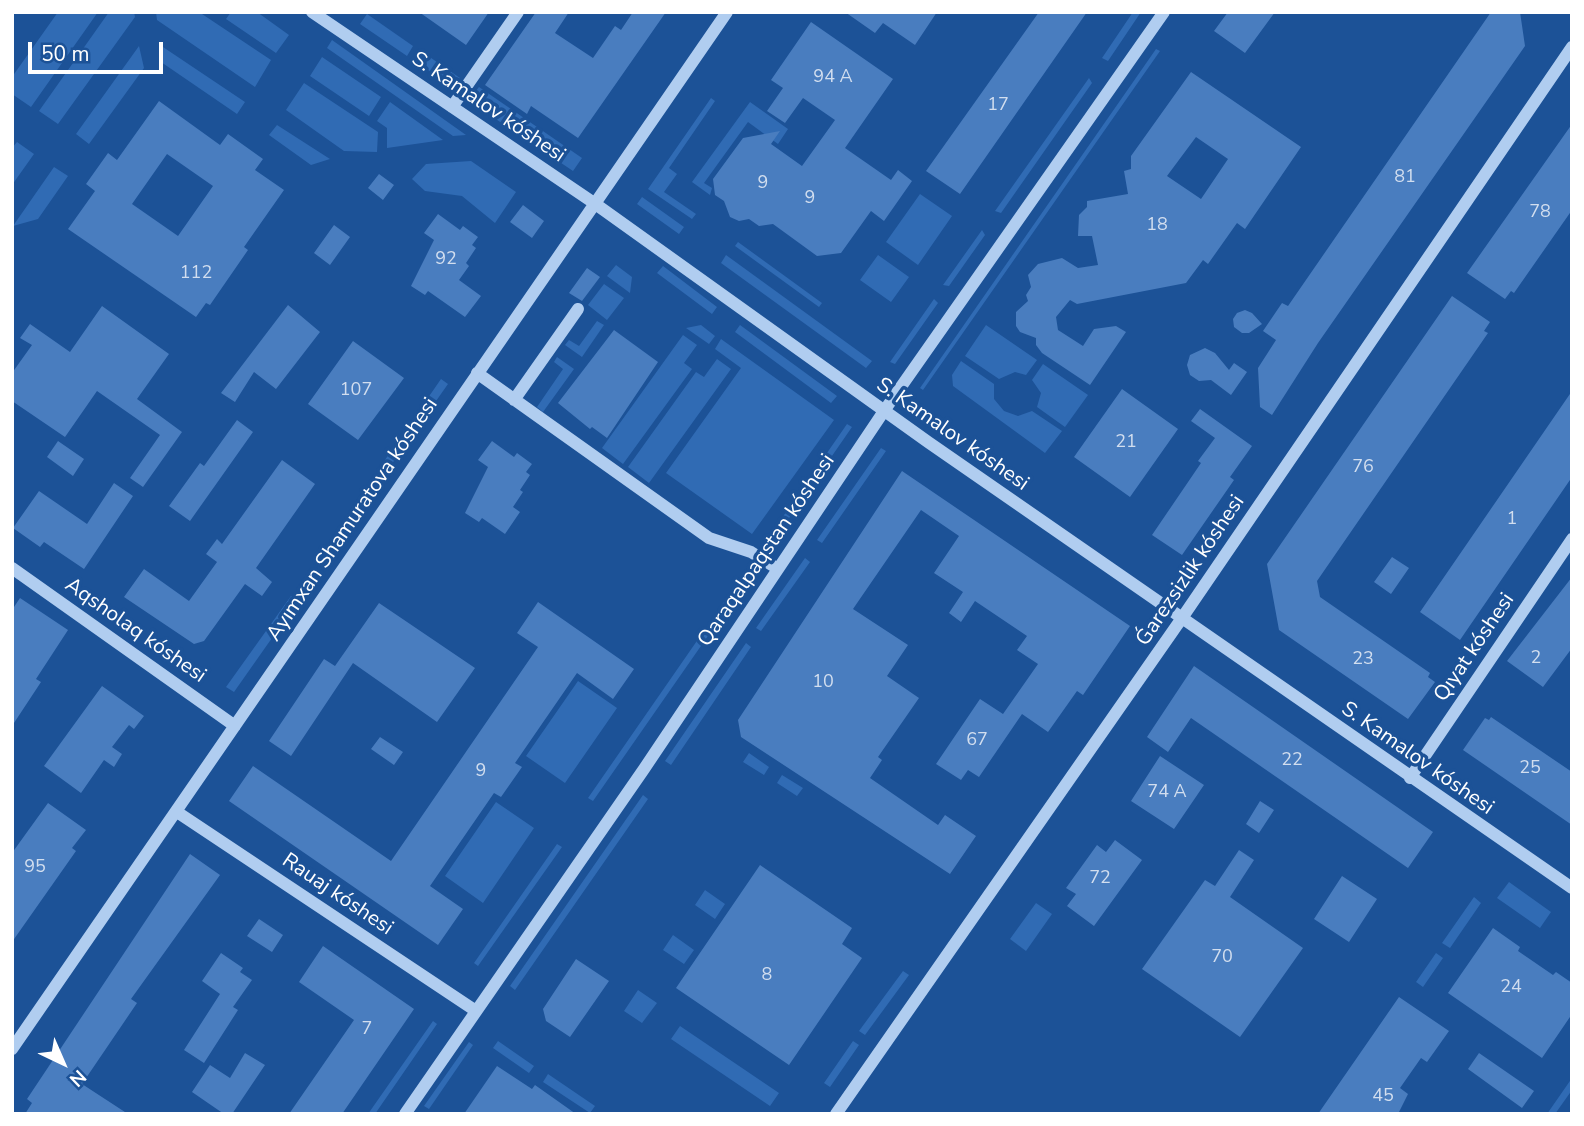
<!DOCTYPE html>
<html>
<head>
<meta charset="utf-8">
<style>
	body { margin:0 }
	#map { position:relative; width:1584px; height:1126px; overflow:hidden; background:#1c5297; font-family:"Nunito Sans",sans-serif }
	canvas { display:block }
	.frame { position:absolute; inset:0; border:14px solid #fff; pointer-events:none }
	.north { position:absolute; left:28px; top:1028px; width:70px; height:70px; -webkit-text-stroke:5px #1c5297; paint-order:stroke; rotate:136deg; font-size:19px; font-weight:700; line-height:28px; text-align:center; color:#fff }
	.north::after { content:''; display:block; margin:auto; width:24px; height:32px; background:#fff; clip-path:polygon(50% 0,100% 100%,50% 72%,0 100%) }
	.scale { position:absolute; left:28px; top:42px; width:135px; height:32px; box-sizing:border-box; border:4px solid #fff; border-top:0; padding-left:9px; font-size:21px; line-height:24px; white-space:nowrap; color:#fff; -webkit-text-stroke:5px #1c5297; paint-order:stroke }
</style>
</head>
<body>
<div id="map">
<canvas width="1584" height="1126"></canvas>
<div class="frame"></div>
<div class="north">N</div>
<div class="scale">50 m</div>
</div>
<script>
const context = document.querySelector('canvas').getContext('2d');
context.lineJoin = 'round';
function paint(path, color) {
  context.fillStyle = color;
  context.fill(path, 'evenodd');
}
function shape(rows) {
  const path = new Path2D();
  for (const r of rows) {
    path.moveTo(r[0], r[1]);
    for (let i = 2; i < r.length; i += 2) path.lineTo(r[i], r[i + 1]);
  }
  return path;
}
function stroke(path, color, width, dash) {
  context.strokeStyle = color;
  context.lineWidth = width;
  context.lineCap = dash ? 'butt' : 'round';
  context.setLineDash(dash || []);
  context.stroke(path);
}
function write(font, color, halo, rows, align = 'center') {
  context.font = font + ' "Nunito Sans",sans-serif';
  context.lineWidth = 7;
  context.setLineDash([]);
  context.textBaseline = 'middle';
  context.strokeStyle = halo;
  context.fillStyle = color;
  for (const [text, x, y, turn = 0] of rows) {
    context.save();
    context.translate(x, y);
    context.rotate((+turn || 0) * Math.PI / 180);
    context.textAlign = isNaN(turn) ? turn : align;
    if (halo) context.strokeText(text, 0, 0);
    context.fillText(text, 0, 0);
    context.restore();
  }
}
paint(shape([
	[58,12,98,12,31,107,12,94,12,77],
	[109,12,134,12,135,17,58,124,39,111],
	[156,12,199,12,271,60,255,87,157,20],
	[231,12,257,12,289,35,276,53,226,19],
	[1133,12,1141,12,1108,61,1102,58],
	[367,14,413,46,407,56,360,24],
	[332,40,466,135,453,136,327,48],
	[160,45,245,102,237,114,161,62],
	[139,46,144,68,89,144,76,134],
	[1156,49,1160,51,923,390,920,388],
	[421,51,460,78,452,84,447,83,415,61],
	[322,57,381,97,369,116,310,76],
	[1089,78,1092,83,1001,213,995,211],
	[304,83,378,132,377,152,344,151,286,110],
	[479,87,582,158,573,171,475,105,474,93],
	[711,98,715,101,669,168,677,174,664,192,696,214,692,219,648,189],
	[390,102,443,140,387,148,387,128,377,121],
	[750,102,788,129,778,144,748,122,704,183,712,188,710,195,692,182],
	[277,125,330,159,311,165,269,135],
	[17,142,34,154,12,185,12,148],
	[471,161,516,192,495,223,462,196,425,191,412,179,426,164],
	[54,167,68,176,38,219,13,226],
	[920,194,952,216,918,265,886,242],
	[642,197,684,227,679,234,637,204],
	[982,230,985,235,949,286,943,285],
	[738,242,822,303,819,307,735,246],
	[726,255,872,361,866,368,721,263],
	[878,255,909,277,891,302,860,280],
	[616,265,632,277,630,293,607,276],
	[663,266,717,307,712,314,657,273],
	[604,284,624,298,607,320,588,305],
	[934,299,938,303,895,364,890,362],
	[597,321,604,325,582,357,565,345,569,340,579,346],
	[701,325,715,336,709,344,686,328],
	[740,325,837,396,831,403,735,332],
	[986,325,1037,360,1026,375,1015,372,999,379,965,356],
	[683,335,697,345,684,363,692,369,623,464,602,448],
	[721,339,834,420,752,534,666,473,741,368,715,349],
	[557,357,574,369,543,412,537,407,563,369,554,362],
	[717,359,731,369,649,483,628,467,696,372,704,377],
	[961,361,994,384,994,399,1004,411,1018,416,1032,411,1062,431,1045,453,953,386,952,375],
	[1043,364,1088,395,1065,427,1037,407,1041,393,1032,380],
	[441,379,448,384,384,475,378,470],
	[847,424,852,427,769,547,764,544],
	[881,448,886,451,822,543,817,540],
	[805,558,810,562,761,631,756,628],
	[753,560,758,564,593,801,588,798],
	[291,596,298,601,234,692,226,687],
	[746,643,751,647,671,765,665,761],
	[578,681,617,708,565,783,526,756],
	[749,753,769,767,764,775,743,762],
	[782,775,803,788,797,796,777,783],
	[643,795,648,799,515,990,510,986],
	[496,802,534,828,483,903,445,876],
	[557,844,562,847,478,966,474,963],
	[1509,882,1551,912,1540,928,1497,898],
	[705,890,725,904,715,919,695,905],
	[1474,897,1481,903,1450,948,1442,943],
	[1036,903,1052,914,1026,951,1010,939],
	[673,935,694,950,684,964,663,950],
	[1436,953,1443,958,1423,987,1416,982],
	[903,971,909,975,865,1035,859,1031],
	[638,990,657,1003,642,1023,624,1011],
	[433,1021,437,1024,375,1114,368,1114],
	[680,1026,779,1093,770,1106,671,1039],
	[498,1041,534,1066,529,1073,493,1048],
	[853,1041,859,1045,830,1087,824,1083],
	[469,1042,473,1045,429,1109,424,1106],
	[548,1074,595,1106,590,1113,543,1082],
	[1572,1078,1572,1090,1555,1114,1547,1114]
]), '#306bb4');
paint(shape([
	[419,12,489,12,466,45],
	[536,12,569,12,555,33,593,58,615,26,621,30,633,12,666,12,578,138,531,106,527,114,485,85],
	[845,12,937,12,915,45,883,23,875,33],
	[1039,12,1087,12,960,194,926,171],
	[1228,12,1275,12,1245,53,1214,31],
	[1491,12,1520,12,1525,46,1318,343,1272,415,1260,407,1258,368,1276,340,1263,331,1282,303,1288,306],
	[811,22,893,79,845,148,891,180,898,170,912,181,884,221,871,211,841,253,817,256,773,224,759,226,749,219,739,221,730,217,724,201,715,195,713,179,743,138,780,131,771,144,802,166,835,120,803,98,785,123,767,111,783,88,771,80],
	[1191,72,1301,147,1245,229,1237,223,1208,264,1203,260,1186,283,1077,304,1070,300,1056,317,1058,330,1083,346,1094,329,1116,326,1126,332,1090,385,1042,353,1036,345,1036,338,1020,332,1016,326,1016,312,1028,301,1026,295,1031,287,1028,275,1038,264,1062,258,1078,268,1098,265,1092,236,1078,236,1079,215,1087,207,1087,201,1128,194,1124,171,1131,169,1131,156],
	[1196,137,1228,159,1201,199,1167,176],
	[159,101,220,145,228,134,263,159,255,170,284,190,244,247,248,250,210,305,206,303,196,317,68,229,95,191,86,184,108,153,117,160],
	[167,154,213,186,178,236,132,204],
	[1572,124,1572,210,1514,293,1511,291,1505,299,1467,273],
	[379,174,394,185,383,200,368,188],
	[523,205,544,221,532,238,510,222],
	[438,214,460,230,463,226,478,237,472,245,476,248,466,263,469,266,459,280,481,296,465,317,428,291,425,295,411,286,434,240,424,233],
	[334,225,350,237,330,265,314,253],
	[587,268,600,277,582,301,569,293],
	[1452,296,1490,322,1484,331,1488,333,1317,581,1320,597,1430,673,1428,677,1435,682,1408,719,1279,630,1267,564],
	[288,305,320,332,276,389,254,372,235,402,221,393],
	[102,306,169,354,137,399,182,432,143,487,130,478,160,435,97,391,65,437,12,401,12,373,32,345,20,338,30,324,70,352],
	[1245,310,1252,313,1262,324,1249,333,1242,333,1234,327,1233,319,1237,313],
	[614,330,658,362,607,438,592,427,590,429,558,403],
	[353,341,404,378,358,440,308,404],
	[1205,348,1215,353,1229,370,1234,363,1247,372,1231,395,1211,380,1199,381,1190,375,1187,365,1190,355],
	[1122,389,1178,429,1130,497,1074,457],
	[1572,391,1572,477,1460,640,1420,612],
	[1200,409,1252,446,1230,477,1234,480,1182,555,1152,535,1201,463,1198,461,1215,438,1191,421],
	[237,420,253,432,190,521,169,506,200,463,204,466],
	[58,441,84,459,73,476,47,457],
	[492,441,514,457,517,453,532,464,526,472,530,475,520,490,523,492,513,507,520,512,505,534,482,518,479,522,465,513,488,467,478,460],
	[282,460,315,484,256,568,272,582,262,596,245,584,204,641,194,644,124,597,144,569,189,601,217,562,206,554,217,539,222,544],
	[902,471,1130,626,1083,695,1077,691,1048,732,1022,714,979,777,968,770,961,780,936,764,980,699,1003,714,1038,664,1017,650,1027,636,975,601,961,622,949,613,963,592,934,573,959,536,921,510,853,609,908,645,887,676,919,698,878,757,882,760,870,778,938,825,945,815,976,836,950,874,741,737,738,720],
	[114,483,133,496,84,569,44,542,40,547,13,528,39,491,87,524],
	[1392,557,1409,568,1391,594,1374,582],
	[1572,577,1572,648,1543,687,1507,661],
	[20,598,68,630,36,679,41,682,12,726,12,610],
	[538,602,634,669,613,699,577,673,515,763,522,767,501,797,494,793,430,886,463,909,438,945,229,801,253,766,391,861,538,647,517,633],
	[379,603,475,668,437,722,353,663,291,756,269,741,324,659,335,666],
	[1194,666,1433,832,1408,868,1191,718,1168,752,1147,737],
	[102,686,144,716,134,729,129,725,112,747,122,754,114,767,104,760,81,793,44,766],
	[1491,717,1572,772,1572,825,1463,750,1485,718,1489,720],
	[380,737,403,752,394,765,371,749],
	[1160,756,1204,785,1174,829,1131,801],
	[1260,801,1274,810,1259,833,1246,824],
	[48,803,86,830,72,848,76,851,12,942,12,853],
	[1115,840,1142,860,1094,926,1067,906,1076,894,1066,888,1097,845,1106,852],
	[1239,850,1254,860,1230,897,1303,948,1240,1037,1142,969,1205,880,1215,886],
	[190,854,220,875,131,999,137,1003,82,1084,128,1114,25,1114,32,1103,27,1099],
	[760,865,852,928,842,944,862,958,789,1065,676,988],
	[1342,876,1377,899,1349,942,1314,919],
	[259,919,283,935,272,952,247,936],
	[1493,928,1520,947,1518,951,1553,975,1556,972,1572,983,1572,1014,1542,1058,1448,993],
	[323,946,414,1009,342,1114,289,1114,354,1020,299,982],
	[221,953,243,968,240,972,252,980,233,1007,238,1010,204,1063,184,1050,220,994,202,981],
	[576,959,609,981,570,1037,546,1021,543,1009],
	[1399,997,1449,1031,1427,1062,1421,1058,1400,1088,1408,1094,1398,1114,1318,1114],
	[245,1053,265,1065,232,1114,224,1114,192,1092,210,1065,230,1078],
	[1479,1053,1534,1091,1522,1108,1468,1069],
	[497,1066,532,1089,535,1085,576,1114,464,1114]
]), '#497dbf');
stroke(shape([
	[312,12,594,203,928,442,1572,888],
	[452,107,518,12],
	[477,373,709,538,751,552,778,569],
	[514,400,578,309],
	[12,568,235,726],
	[1410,778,1572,539],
	[177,812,476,1011],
	[12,1049,727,12],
	[405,1114,644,769,884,411,1164,12],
	[836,1114,1182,618,1572,47]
]), '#b0cdf0', 12);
write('18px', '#d2deef', null, [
	["94 А",833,78],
	["17",998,106],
	["81",1405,178],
	["9",763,184],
	["9",810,199],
	["78",1540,213],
	["18",1157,226],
	["92",446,260],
	["112",196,274],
	["107",356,391],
	["21",1126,443],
	["76",1363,468],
	["1",1512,520],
	["2",1536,659],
	["23",1363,660],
	["10",823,683],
	["67",977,741],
	["22",1292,761],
	["25",1530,769],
	["9",481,772],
	["74 А",1167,793],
	["95",35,868],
	["72",1100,879],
	["70",1222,958],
	["8",767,976],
	["24",1511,988],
	["7",367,1030],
	["45",1383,1097]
]);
write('21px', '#fff', '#1c5297', [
	["S. Kamalov kóshesi",488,108,34],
	["S. Kamalov kóshesi",952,435,35],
	["Ayımxan Shamuratova kóshesi",353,520,-56],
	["Qaraqalpaqstan kóshesi",767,551,-56],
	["Ǵarezsizlik kóshesi",1191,571,-56],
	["Aqsholaq kóshesi",135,631,35],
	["Qıyat kóshesi",1475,648,-56],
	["S. Kamalov kóshesi",1417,759,35],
	["Rauaj kóshesi",337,895,34]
]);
</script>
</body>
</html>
